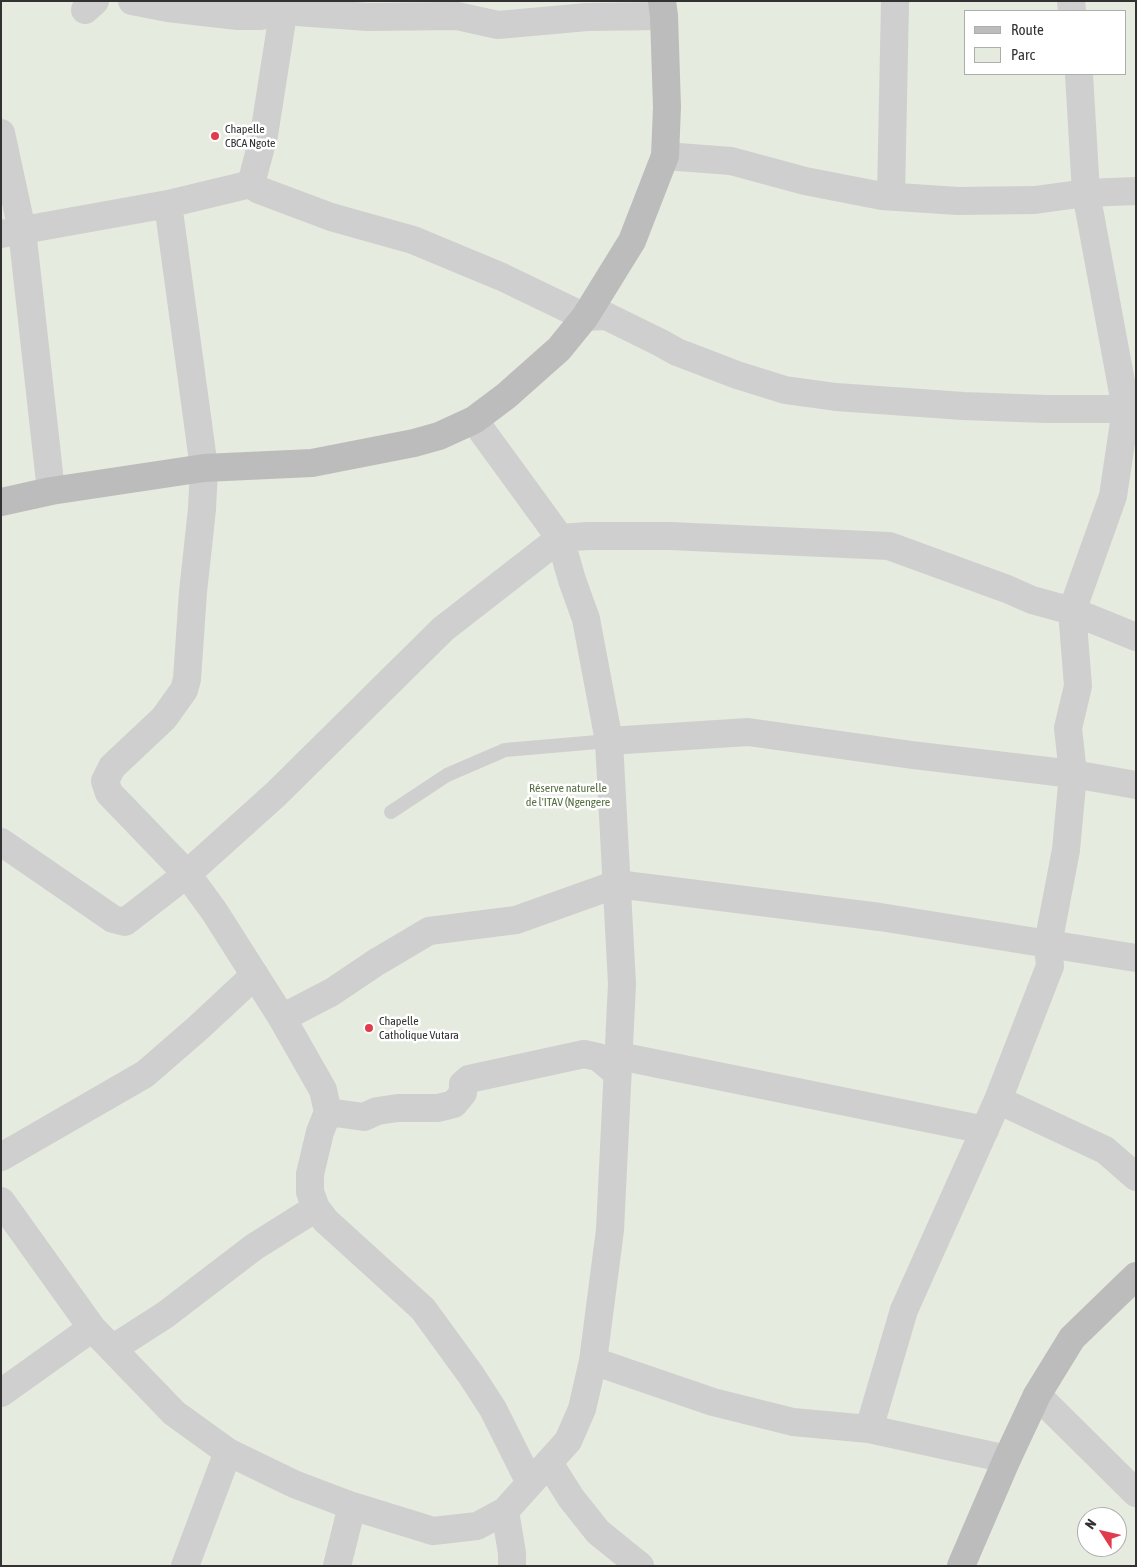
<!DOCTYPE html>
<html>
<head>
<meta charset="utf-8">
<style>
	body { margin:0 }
	#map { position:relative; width:1137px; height:1567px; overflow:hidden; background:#fff; font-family:"Asap Condensed",sans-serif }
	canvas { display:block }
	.frame { position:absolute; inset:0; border:2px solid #323232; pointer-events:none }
	.legend { position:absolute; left:964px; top:10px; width:162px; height:65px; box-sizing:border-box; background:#fff; border:1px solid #adadad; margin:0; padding:6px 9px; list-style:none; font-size:15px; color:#323232 }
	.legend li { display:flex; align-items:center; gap:10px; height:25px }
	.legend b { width:25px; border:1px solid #adadad }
	.north { position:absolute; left:1077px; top:1507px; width:50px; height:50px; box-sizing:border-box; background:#fff; border:1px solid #adadad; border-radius:50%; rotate:305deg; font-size:14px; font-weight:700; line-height:20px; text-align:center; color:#323232 }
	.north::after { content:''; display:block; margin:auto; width:18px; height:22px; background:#e03c4b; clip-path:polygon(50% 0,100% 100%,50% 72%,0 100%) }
</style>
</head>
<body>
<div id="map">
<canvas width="1137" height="1567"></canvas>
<div class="frame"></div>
<ul class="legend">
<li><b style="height:6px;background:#bcbcbc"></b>Route</li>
<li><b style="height:14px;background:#e5ebde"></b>Parc</li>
</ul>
<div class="north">N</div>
</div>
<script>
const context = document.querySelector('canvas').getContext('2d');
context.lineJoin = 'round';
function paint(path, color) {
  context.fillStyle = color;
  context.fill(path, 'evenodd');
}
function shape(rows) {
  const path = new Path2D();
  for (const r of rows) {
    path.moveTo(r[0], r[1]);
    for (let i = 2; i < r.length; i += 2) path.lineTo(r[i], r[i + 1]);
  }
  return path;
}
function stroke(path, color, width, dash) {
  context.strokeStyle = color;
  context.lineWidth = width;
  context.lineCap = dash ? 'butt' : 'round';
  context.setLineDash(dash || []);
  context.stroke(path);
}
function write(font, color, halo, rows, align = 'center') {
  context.font = font + ' "Asap Condensed",sans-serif';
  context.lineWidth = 5;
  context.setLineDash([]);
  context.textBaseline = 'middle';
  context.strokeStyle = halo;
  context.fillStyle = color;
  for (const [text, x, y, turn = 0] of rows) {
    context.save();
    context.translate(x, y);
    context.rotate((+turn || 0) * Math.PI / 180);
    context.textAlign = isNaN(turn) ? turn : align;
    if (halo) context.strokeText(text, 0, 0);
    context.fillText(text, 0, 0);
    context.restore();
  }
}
paint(shape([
	[1,1,1136,1,1136,1566,1,1566],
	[966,11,1126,11,1126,74,966,74],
	[1087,1517,1117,1517,1117,1547,1087,1547]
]), '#e5ebde');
stroke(shape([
	[391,812,447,775,505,750,609,741]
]), '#cfcfcf', 14);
stroke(shape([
	[132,1,168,8,238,16,260,16,283,11,368,17,457,16,498,25,587,17,664,16],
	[1071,1,1072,11],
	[85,10,95,1],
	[1,133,22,230,51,491],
	[665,156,731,161,805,181,882,196,958,201,1035,200,1086,193,1136,191],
	[251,184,264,135,285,1],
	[891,196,895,1],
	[168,204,204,468,202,509,193,592,187,679,184,690,164,718,112,767,105,781,109,793,187,874,214,911,282,1018,323,1090,328,1112,320,1132,310,1174,310,1192,316,1208,326,1221,423,1309,471,1375,493,1409,530,1483],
	[1,234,168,204,251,184,259,190,331,217,413,240,502,277,585,317,606,316,659,342,677,352,737,375,785,390,836,397,963,406,1046,409,1136,409],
	[609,741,748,732,912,755,1073,774,1136,785],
	[1,842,113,919,125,922,187,874,276,794,443,629,560,538,588,536,670,536,889,546,1007,589,1032,600,1072,611,1136,637],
	[282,1018,332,992,375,963,429,931,516,920,617,884,880,917,1136,958],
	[619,1056,985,1130],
	[998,1100,1105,1150,1136,1177],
	[328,1112,364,1117,377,1111,398,1108,438,1108,454,1104,463,1093,463,1084,469,1079,584,1054,598,1057,617,1073],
	[1,1157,145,1074,198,1028,255,975],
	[1,1201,92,1328,174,1413,228,1452,294,1484,352,1506,433,1531,477,1526,505,1511,568,1441,582,1409,593,1361,610,1230,622,984,609,741,586,619,572,580,560,538,474,420],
	[112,1349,165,1315,254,1247,316,1208],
	[593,1361,713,1402,793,1422,869,1429,1007,1459],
	[1,1393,92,1328],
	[1037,1395,1136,1493],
	[869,1429,904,1310,998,1100,1050,966,1048,944,1066,850,1073,774,1068,728,1078,686,1072,611,1113,496,1126,409,1086,193,1079,74],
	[549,1463,571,1498,598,1532,640,1566],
	[505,1511,512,1553,512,1566],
	[185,1566,228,1452],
	[337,1566,352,1506]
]), '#cfcfcf', 28);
stroke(shape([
	[1,502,51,491,204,468,312,463,414,443,439,436,474,420,506,396,559,349,585,317,632,241,665,156,667,107,664,16,662,1],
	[961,1566,1007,1459,1037,1395,1072,1338,1136,1276]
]), '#bcbcbc', 28);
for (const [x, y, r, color] of [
	[215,136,5,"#e03c4b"],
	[369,1028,5,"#e03c4b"]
]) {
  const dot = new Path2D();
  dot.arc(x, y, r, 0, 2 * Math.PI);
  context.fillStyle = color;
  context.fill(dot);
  stroke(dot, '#fff', 2);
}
write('12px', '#323232', '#fff', [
	["Chapelle",225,129],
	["CBCA Ngote",225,143],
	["Chapelle",379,1021],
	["Catholique Vutara",379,1035]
], 'left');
write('12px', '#556d3f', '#fff', [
	["Réserve naturelle",568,788],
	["de l'ITAV (Ngengere",568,802]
]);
</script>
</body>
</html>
